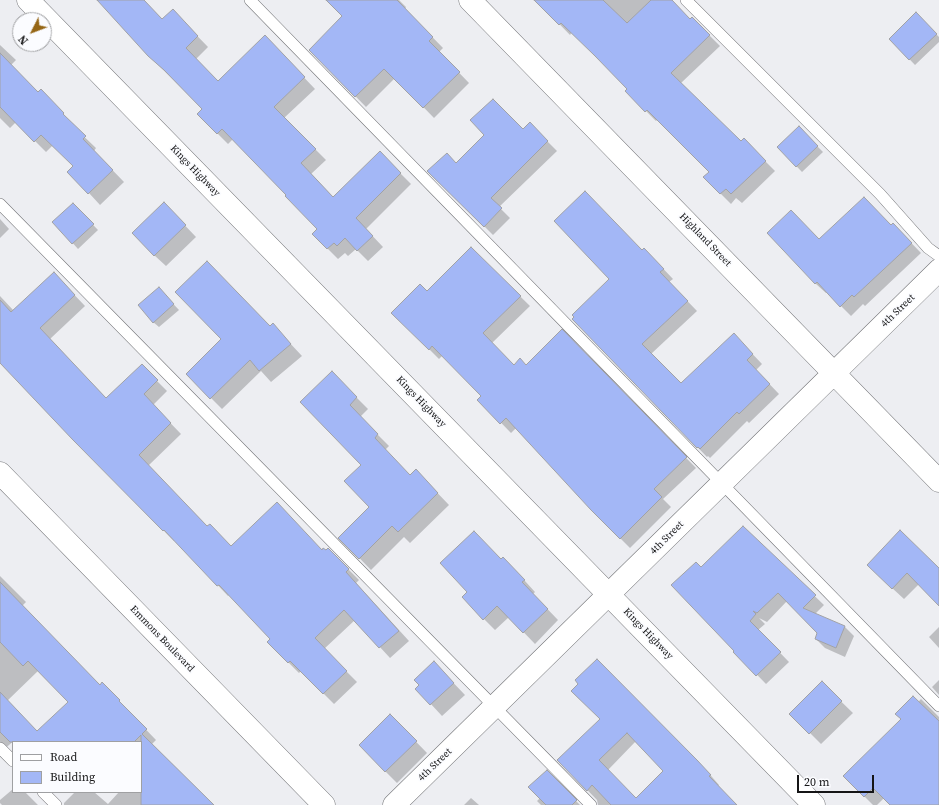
<!DOCTYPE html>
<html>
<head>
<meta charset="utf-8">
<style>
	body { margin:0 }
	#map { position:relative; width:939px; height:805px; overflow:hidden; background:#edeef2; font-family:"Source Serif 4",serif }
	canvas { display:block }
	.legend { position:absolute; left:12px; top:741px; width:130px; height:52px; box-sizing:border-box; background:#fbfcff; border:1px solid #9fa0a2; margin:0; padding:5px 7px; list-style:none; font-size:12px; color:#151516 }
	.legend li { display:flex; align-items:center; gap:8px; height:20px }
	.legend b { width:20px; border:1px solid #9fa0a2 }
	.north { position:absolute; left:12px; top:12px; width:40px; height:40px; box-sizing:border-box; background:#fbfcff; border:1px solid #9fa0a2; border-radius:50%; rotate:228deg; font-size:11px; font-weight:700; line-height:16px; text-align:center; color:#151516 }
	.north::after { content:''; display:block; margin:auto; width:14px; height:18px; background:#956615; clip-path:polygon(50% 0,100% 100%,50% 72%,0 100%) }
	.scale { position:absolute; left:797px; top:775px; width:77px; height:18px; box-sizing:border-box; border:2px solid #151516; border-top:0; padding-left:5px; font-size:12px; line-height:14px; white-space:nowrap; color:#151516; -webkit-text-stroke:3px #fbfcff; paint-order:stroke }
</style>
</head>
<body>
<div id="map">
<canvas width="939" height="805"></canvas>
<ul class="legend">
<li><b style="height:5px;background:#fff"></b>Road</li>
<li><b style="height:11px;background:#a3b7f6"></b>Building</li>
</ul>
<div class="north">N</div>
<div class="scale">20 m</div>
</div>
<script>
const context = document.querySelector('canvas').getContext('2d');
context.lineJoin = 'round';
function paint(path, color) {
  context.fillStyle = color;
  context.fill(path, 'evenodd');
}
function shape(rows) {
  const path = new Path2D();
  for (const r of rows) {
    path.moveTo(r[0], r[1]);
    for (let i = 2; i < r.length; i += 2) path.lineTo(r[i], r[i + 1]);
  }
  return path;
}
function stroke(path, color, width, dash) {
  context.strokeStyle = color;
  context.lineWidth = width;
  context.lineCap = dash ? 'butt' : 'round';
  context.setLineDash(dash || []);
  context.stroke(path);
}
function write(font, color, halo, rows, align = 'center') {
  context.font = font + ' "Source Serif 4",serif';
  context.lineWidth = 3.5;
  context.setLineDash([]);
  context.textBaseline = 'middle';
  context.strokeStyle = halo;
  context.fillStyle = color;
  for (const [text, x, y, turn = 0] of rows) {
    context.save();
    context.translate(x, y);
    context.rotate((+turn || 0) * Math.PI / 180);
    context.textAlign = isNaN(turn) ? turn : align;
    if (halo) context.strokeText(text, 0, 0);
    context.fillText(text, 0, 0);
    context.restore();
  }
}
paint(shape([
	[98,0,143,0,163,21,173,11,208,47,196,59,218,83,275,47,315,89,284,118,326,160,311,174,334,198,380,153,411,184,366,229,383,247,368,261,356,249,348,256,345,253,338,259,313,234,318,229,287,195,233,139,228,144,198,114,203,109,149,56],
	[328,0,399,0,406,7,405,9,443,48,439,52,469,83,434,118,395,78,366,107,310,50,344,16],
	[536,0,671,0,690,20,692,18,720,46,681,83,741,142,744,140,775,171,742,203,736,198,731,204,704,177,710,172,658,119,656,121,646,111,628,89,572,32,570,35],
	[916,14,939,37,939,42,915,65,890,39],
	[0,45,16,60,11,65,38,94,41,91,74,125,73,126,96,148,94,151,124,182,100,205,89,193,75,166,53,145,46,152,16,122,10,128,0,118],
	[530,124,557,151,499,207,510,218,493,235,429,171,456,164,485,135,523,131],
	[799,128,823,152,802,172,778,147],
	[73,204,98,230,78,249,54,222],
	[175,215,196,237,166,266,154,255],
	[0,219,9,229,0,238],
	[893,224,921,253,865,306,863,304,851,316,827,292,826,293,816,284,768,233,819,240,891,226],
	[471,248,530,306,492,343,514,366,526,366,562,331,696,468,663,499,671,507,630,548,591,509,516,428,511,433,479,400,482,396,443,355,439,359,393,313,427,292],
	[642,251,654,259,673,279,669,282,697,311,651,354,681,385,743,344,762,364,756,370,779,394,749,423,747,421,710,458,708,456,707,457,573,319],
	[64,284,85,306,50,339,107,399,142,366,167,391,153,405,181,434,148,466,208,527,232,547,326,552,328,549,359,580,356,583,409,641,390,658,355,620,324,649,357,682,334,704,301,671,299,673,289,663,269,642,272,639,229,595,228,596,175,540,174,541,164,531,42,406,0,359,0,296,14,311],
	[164,294,179,310,159,327,153,322],
	[273,325,302,356,271,382,261,371,222,409,187,374],
	[332,373,368,409,360,417,389,446,385,450,410,476,427,482,449,505,410,543,404,537,371,570,340,538,371,507,362,465],
	[743,527,824,605,815,614,845,627,854,636,845,657,825,648,816,639,818,633,787,601,767,622,759,618,765,624,758,630,789,662,766,684,735,652,701,568],
	[502,560,515,570,535,592,533,594,558,620,535,644,509,617,495,630,484,619],
	[939,570,939,605,919,584,904,599,879,576],
	[0,576,26,602,22,606,100,686,102,684,156,740,152,744,214,805,64,805,64,803,75,792,94,792,108,804,119,792,141,792,141,742,22,742,18,737,0,753],
	[38,671,69,702,37,732,7,701],
	[939,627,939,648,929,637],
	[445,674,465,695,442,716,417,689],
	[939,680,939,695,932,687],
	[822,683,853,713,821,744,791,714],
	[921,699,939,717,939,805,891,805,884,798,877,805,873,805,844,776,902,719],
	[390,715,427,753,397,783,385,771],
	[601,720,706,770,719,785,718,786,736,805,598,805,597,800,558,760],
	[636,741,664,771,636,799,608,770],
	[547,771,580,805,541,805,537,801,540,798],
	[13,789,13,792,25,792,38,805,2,805,0,803,0,800],
	[471,798,479,805,464,805]
]), '#0003');
const building = shape([
	[97,0,144,0,162,19,173,9,198,36,186,48,218,81,265,35,305,77,274,107,316,149,301,163,333,197,380,151,401,173,356,218,373,236,357,251,345,238,337,246,334,243,327,249,312,234,317,229,285,196,286,195,222,129,217,134,197,114,202,109,164,70,148,56,97,0],
	[326,0,397,0,433,37,429,41,460,72,423,108,384,69,355,97,309,50,342,16,326,0],
	[534,0,603,0,627,23,651,0,672,0,690,19,692,17,710,35,671,73,741,141,744,138,766,161,731,194,726,189,720,194,703,177,709,172,647,110,645,112,625,91,627,89,595,56,561,23,559,25,534,0],
	[916,12,937,34,909,60,889,39,916,12],
	[0,53,38,92,41,89,64,113,63,114,86,136,83,139,113,170,88,194,67,172,73,166,41,135,34,142,0,107,0,53],
	[493,99,523,129,530,122,548,141,491,198,502,208,484,227,427,171,447,153,456,163,484,135,470,120,493,99],
	[799,126,818,146,796,167,777,147,799,126],
	[585,191,642,250,644,248,664,269,660,272,688,301,642,344,681,383,734,333,753,354,747,360,770,384,739,414,737,412,700,449,698,447,697,448,572,319,574,317,572,315,609,279,554,221,585,191],
	[864,197,891,225,893,223,912,243,854,297,852,295,840,307,817,282,815,284,767,233,791,210,819,239,864,197],
	[164,202,186,225,154,256,132,233,164,202],
	[73,203,94,224,72,244,52,222,73,203],
	[471,247,521,296,483,333,514,365,520,358,526,365,562,329,687,457,654,489,662,497,620,539,591,510,506,418,500,424,477,400,481,396,432,346,429,350,391,313,420,284,427,291,471,247],
	[207,261,270,326,273,323,291,344,259,371,250,360,210,399,186,374,221,339,175,292,207,261],
	[54,272,75,295,40,328,106,398,142,364,158,380,144,394,171,423,139,455,207,526,210,524,231,546,277,502,322,550,323,548,326,550,328,548,349,569,346,572,399,631,379,648,344,610,315,638,347,671,323,694,290,661,288,663,267,642,270,639,219,585,217,586,164,530,163,531,73,440,0,363,0,300,11,312,54,272],
	[159,287,174,304,153,323,138,305,159,287],
	[332,371,357,397,350,405,378,434,375,438,410,475,416,469,438,493,398,532,392,526,359,559,338,538,369,507,344,481,361,465,300,402,332,371],
	[743,526,816,595,803,608,845,626,836,648,815,639,817,633,778,593,757,613,753,611,756,614,750,621,781,652,756,676,733,652,734,651,671,585,696,562,701,567,743,526],
	[900,530,939,568,939,606,907,573,892,589,867,565,900,530],
	[474,531,501,559,503,557,525,580,522,582,548,609,523,633,497,606,483,620,462,597,467,592,440,563,474,531],
	[0,582,100,685,102,682,120,700,119,701,147,729,142,734,214,805,141,805,141,735,134,742,10,742,0,732,0,692,37,731,68,702,28,661,23,666,0,642,0,582],
	[597,659,697,760,711,775,709,776,737,805,611,805,592,785,587,791,557,760,600,719,571,691,578,684,575,680,597,659],
	[627,733,663,771,636,798,599,760,627,733],
	[434,661,454,683,430,705,415,689,419,685,414,680,434,661],
	[822,681,842,701,809,734,789,714,822,681],
	[913,696,939,721,939,805,890,805,873,788,864,797,843,776,901,719,895,714,913,696],
	[390,714,417,741,385,772,359,745,390,714],
	[547,770,577,800,572,805,546,805,528,787,547,770]
]);
paint(building, '#a3b7f6');
stroke(building, '#a1a2a5', 1);
const lane = shape([
	[250,0,939,706],
	[686,0,880,194,928,248,939,256],
	[0,204,591,805],
	[0,748,13,761],
	[43,792,56,805]
]);
const street = shape([
	[28,0,814,805],
	[470,0,939,481],
	[394,805,939,270]
]);
const secondary = shape([
	[0,473,324,805]
]);
stroke(lane, '#737477', 12);
stroke(street, '#737477', 23);
stroke(secondary, '#737477', 23);
stroke(lane, '#fff', 11);
stroke(street, '#fff', 22);
stroke(secondary, '#fff', 22);
write('10px', '#151516', '#fbfcff', [
	["Kings Highway",195,171,46],
	["Highland Street",705,240,46],
	["4th Street",898,311,-44],
	["Kings Highway",421,402,46],
	["4th Street",667,538,-45],
	["Kings Highway",648,634,46],
	["Emmons Boulevard",162,639,46],
	["4th Street",435,765,-44]
]);
</script>
</body>
</html>
